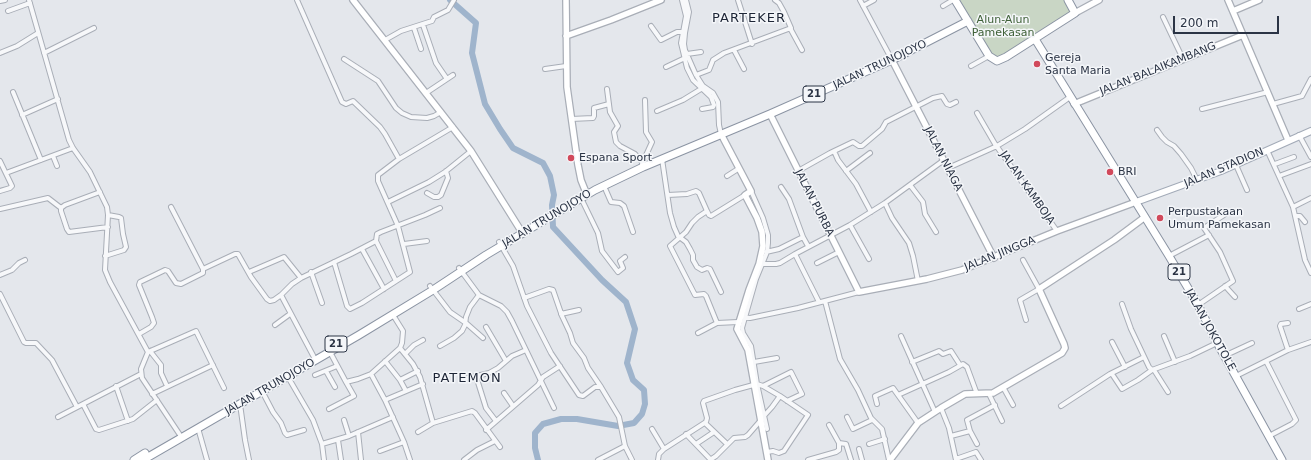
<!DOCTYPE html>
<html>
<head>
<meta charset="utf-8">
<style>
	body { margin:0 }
	#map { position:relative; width:1311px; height:460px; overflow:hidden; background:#e4e7ec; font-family:"DejaVu Sans",sans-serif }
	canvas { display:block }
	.scale { position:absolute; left:1173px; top:16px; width:106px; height:18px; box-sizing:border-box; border:2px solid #2b3445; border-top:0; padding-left:5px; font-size:12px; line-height:14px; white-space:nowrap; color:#2b3445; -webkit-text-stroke:3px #f4f6f9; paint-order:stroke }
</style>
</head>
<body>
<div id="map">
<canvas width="1311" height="460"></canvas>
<div class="scale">200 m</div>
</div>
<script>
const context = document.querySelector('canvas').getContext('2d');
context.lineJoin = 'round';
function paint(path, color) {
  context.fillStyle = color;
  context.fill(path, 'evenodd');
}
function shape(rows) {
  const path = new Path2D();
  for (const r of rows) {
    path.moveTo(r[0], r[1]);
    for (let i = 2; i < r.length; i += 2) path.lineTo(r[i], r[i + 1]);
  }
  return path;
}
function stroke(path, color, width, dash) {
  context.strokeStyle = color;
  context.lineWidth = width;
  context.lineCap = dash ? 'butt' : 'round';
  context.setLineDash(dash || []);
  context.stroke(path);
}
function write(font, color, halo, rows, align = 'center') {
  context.font = font + ' "DejaVu Sans",sans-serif';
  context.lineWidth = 3;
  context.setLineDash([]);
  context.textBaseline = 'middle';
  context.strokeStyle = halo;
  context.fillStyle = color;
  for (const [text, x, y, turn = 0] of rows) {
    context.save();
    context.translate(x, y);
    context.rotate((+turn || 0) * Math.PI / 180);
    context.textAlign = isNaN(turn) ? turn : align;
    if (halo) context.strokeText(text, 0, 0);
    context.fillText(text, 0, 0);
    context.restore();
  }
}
paint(shape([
	[957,0,1067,0,1070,10,1069,13,1001,57,995,57,992,55]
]), '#c9d6c5');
stroke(shape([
	[450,0,476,23,472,53,485,104,500,129,513,148,543,163,550,176,554,195,552,205,553,227,602,280,626,302,635,329,627,363,633,380,644,390,645,404,642,414,634,423,618,426,577,419,561,419,543,424,535,433,535,448,538,460]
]), '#9fb4cc', 6);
const street = shape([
	[29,0,69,140,73,148,90,172,107,207,108,215,105,270,110,282,148,352,141,369,142,378,182,438],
	[297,0,342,102,346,104,353,101,380,127,385,134,399,159],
	[682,0,686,16,681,43,687,68,693,80,711,97,714,105,713,107,702,109],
	[686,0,689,12,685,33,684,44,685,50,696,75,703,86,713,93,718,102,719,125,721,134],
	[738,0,752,44],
	[860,0,892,60],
	[0,1,5,0],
	[863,6,874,0],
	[943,6,953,0],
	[8,11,30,3],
	[1163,17,1183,59],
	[423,25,436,63,447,79],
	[651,26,661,40,677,32,682,32],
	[414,28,421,49],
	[790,28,802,50],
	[385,40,401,31,432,21,434,17,448,10,454,0],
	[734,50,744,69],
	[0,53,17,46,38,33],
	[44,53,94,28],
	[687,54,701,52],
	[344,59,378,81,396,108,402,113,411,117,427,118,434,116,441,112],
	[971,66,989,56],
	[666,67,685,58],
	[545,69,566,66],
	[696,75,709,70,713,60,724,53,791,28,784,12,779,3,775,0],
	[607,89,610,112,618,126,614,132,616,142,620,146,635,154,643,163],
	[13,92,41,160],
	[426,93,453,75],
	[1273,104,1302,96,1311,79],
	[1202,109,1268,92],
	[657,111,683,100,701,89],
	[977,113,995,144,1057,231],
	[22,115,58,99],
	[571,119,593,118,594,116,594,108,609,104],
	[1157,130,1162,137,1167,142,1174,146,1181,154,1191,168,1197,180],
	[1299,135,1311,157],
	[1267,150,1293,207,1305,260,1311,273],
	[834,151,838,160,856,184,871,212],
	[53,156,57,166],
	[662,159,670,213,674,227,678,236,686,242,690,249,693,255,693,260,697,267,702,270,707,268,710,269,721,292],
	[0,161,12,186,10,188,0,191],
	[642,164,652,142,646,132,645,100],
	[1275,164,1294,157],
	[1236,165,1247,190],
	[948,168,997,146,1025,129,1070,97],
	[798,171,830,153,853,142,859,146,862,146,882,129,886,122,933,98,942,96,947,104,950,105,956,102],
	[846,171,870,153],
	[6,173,73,148],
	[727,176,738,169],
	[1279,176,1311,164],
	[910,185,923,202,925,214,936,232],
	[604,186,611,202,620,203,624,206,633,232],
	[781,187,789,199,803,237],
	[751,191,763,218,768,235,768,243,767,252,756,279,742,328,743,333,751,346,757,384,767,429],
	[100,192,65,205,61,208,61,211,67,229,69,232,108,227],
	[427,193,434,197,438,197,441,195,448,178,446,171],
	[668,195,687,194,696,191,699,193,707,211],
	[581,198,598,233,602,251,618,272,623,268,620,261,625,257],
	[388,202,429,182,445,172,471,151],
	[885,203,892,218,909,243,913,256,918,281],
	[171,207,203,269,235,254,238,254,251,277,267,299,270,301,274,300,281,295],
	[1293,207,1311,198],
	[0,209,48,198,61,208],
	[1296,216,1300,216,1305,222],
	[850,225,869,259],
	[499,242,513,266,527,306,551,353,579,395,583,396,595,387,601,387,619,417,625,446],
	[404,244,427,241],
	[362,249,384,289],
	[766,252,779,249,803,237,808,246],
	[795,254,819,302],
	[105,256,124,250,126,247,123,234,121,218,119,217,108,215],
	[1169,256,1209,235],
	[1023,260,1039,289,1020,300,1026,320],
	[334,262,347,306,350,309,362,303,410,272,398,226,378,181,378,175,399,159,453,127],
	[817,263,839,252],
	[762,264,776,264,780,263,795,254,850,225,885,203,944,160],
	[459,268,479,295,501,306,507,312,512,321,554,408],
	[249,272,284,257,301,278],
	[311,272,322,303],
	[0,275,12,270,19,263,25,260],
	[396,281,376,241,377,234,381,232,425,215,440,208],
	[430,286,450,312,466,323,483,338],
	[1225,286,1235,297],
	[0,294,24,342,26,343,36,343,52,360,77,407],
	[524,298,549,289,553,290,562,316,570,333,573,343,584,358,588,368,601,387],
	[825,301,840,359,858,390,871,418,882,429,889,460],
	[1122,304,1131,329,1149,367,1152,370,1190,356,1217,343],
	[1198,305,1233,281,1220,252,1204,228,1227,213],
	[1299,309,1311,304],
	[561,314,579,310],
	[743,317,750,318,798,308,859,292],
	[717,323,706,296,704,294,695,295,670,246,686,232,692,223,698,217,707,211,709,215,711,216,745,195],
	[1288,323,1281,324,1280,326,1288,350],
	[275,325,290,314],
	[486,327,506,361],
	[698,333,717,323,738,322],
	[139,334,151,327,154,323,152,317,139,285,140,282,165,270,168,271,176,283,181,284,203,273,203,269],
	[901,336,935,412],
	[1164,336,1175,362],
	[1112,342,1125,367],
	[440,346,454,338,462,331,465,325,466,317,470,307,479,295],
	[400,348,413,364,420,377,433,423],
	[150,351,161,365,161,373,167,386],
	[148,352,196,331,224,388],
	[330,352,346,382,358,379,371,374,400,348,402,343,403,331,393,315],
	[405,354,414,345,423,340],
	[1224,356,1252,343],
	[316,361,281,295,292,284,301,278,351,254,376,241],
	[385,361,400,380,406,391],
	[1266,361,1296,420,1292,424,1269,436],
	[754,362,777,358],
	[912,362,939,351,943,354,951,351,960,365],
	[1154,370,1168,392],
	[326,371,335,387],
	[371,374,385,400,404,442,410,460],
	[1112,374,1122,389,1138,380,1152,370],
	[315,375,337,366],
	[476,376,486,408,496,421],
	[1236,376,1288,350,1311,342],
	[288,377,313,420,322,444,324,460],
	[464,379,489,373,498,368,512,356,526,350],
	[400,380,418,371],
	[116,386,128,421],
	[763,386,791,372,802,394,787,401],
	[1003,387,1013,405],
	[262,391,273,412,281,423,285,433,287,435,304,430],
	[504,393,513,406],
	[152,394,213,365],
	[989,394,1002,421],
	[898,395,949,372,963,364,967,367,977,394],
	[385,400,423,384],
	[83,404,96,429,99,430,133,419,157,400],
	[240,404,245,440,249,460],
	[877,404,875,396,893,388,918,423],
	[1061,406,1110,374,1144,357],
	[941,408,949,428,956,460],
	[329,409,354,396,346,382],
	[58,417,141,374],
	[763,417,772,407,780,396],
	[847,417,853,429,872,420],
	[344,420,349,436],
	[705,423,727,444],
	[198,428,207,460],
	[652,429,664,449],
	[486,430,538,385,543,377,560,366],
	[358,432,361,460],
	[418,432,433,423,472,411,475,413,500,447],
	[686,434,711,460],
	[951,436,970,431],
	[338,440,341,460],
	[839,443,846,444,851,460],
	[322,444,349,436,393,417],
	[696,444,714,432],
	[869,444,885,439],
	[977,444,970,431,967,420,995,405],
	[859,449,862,460],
	[380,451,404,442],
	[956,459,976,452,981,460],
	[464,460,477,450,495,441],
	[598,460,625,446,632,460],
	[658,460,659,454,664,449,706,422,707,418,703,403,704,401,735,390,757,384,763,386,780,396,808,415,784,451,779,453,773,451,767,452],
	[710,460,716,456,734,438,745,437,748,435,761,420],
	[808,460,836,452,839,450,839,443,829,425]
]);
const secondary = shape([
	[353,0,471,151,523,234],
	[566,0,567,87,578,165,581,180,587,195],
	[1228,0,1288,140],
	[1233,11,1259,0],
	[1075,13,1099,0],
	[566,36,611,20,661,0],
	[892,60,994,258],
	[1074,104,1243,35],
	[770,114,859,292,927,279,962,270,1057,231,1136,202],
	[721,134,751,191,745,195,757,218,762,232,763,246,759,264,749,290,737,329,748,350,768,460],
	[890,460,918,423,941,408,965,394,993,393,1062,353,1065,348,1064,344,1039,289,1114,240,1145,217]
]);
const primary = shape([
	[1136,202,1221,171,1311,131]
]);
const highway = shape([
	[955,0,989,56,997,61,1006,57,1075,13,1068,0],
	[1035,39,1169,256,1198,305,1219,346,1282,460],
	[134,460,145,453],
	[143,460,359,335,433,290,486,255,595,190,643,167,770,114,892,60,968,21]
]);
stroke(street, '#a9aeb7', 6);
stroke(secondary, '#a9aeb7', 8);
stroke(primary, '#a3abb8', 8);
stroke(highway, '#8b94a3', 9);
stroke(street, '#f7f8fa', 4);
stroke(secondary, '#fff', 5.5);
stroke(primary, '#fff', 6);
stroke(highway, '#fff', 7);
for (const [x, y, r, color] of [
	[1037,64,4,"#d1495b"],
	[571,158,4,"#d1495b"],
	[1110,172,4,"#d1495b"],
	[1160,218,4,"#d1495b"]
]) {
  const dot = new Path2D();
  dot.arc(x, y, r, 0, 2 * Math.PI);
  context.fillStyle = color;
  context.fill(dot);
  stroke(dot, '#f4f6f9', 1.5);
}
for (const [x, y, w] of [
	[814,94,22],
	[1179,272,22],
	[336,344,22]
]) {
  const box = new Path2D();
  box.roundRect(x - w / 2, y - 8, w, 16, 3);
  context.fillStyle = '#f4f6f9';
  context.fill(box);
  stroke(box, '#2b3445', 1);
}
write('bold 10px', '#2b3445', null, [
	["21",814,94],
	["21",1179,272],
	["21",336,344]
]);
write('11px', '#3f6138', '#f4f6f9', [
	["Alun-Alun",1003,20],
	["Pamekasan",1003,33]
]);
write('11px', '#2b3445', '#f4f6f9', [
	["Gereja",1045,58],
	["Santa Maria",1045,71],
	["Espana Sport",579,158],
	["BRI",1118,172],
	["Perpustakaan",1168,212],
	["Umum Pamekasan",1168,225]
], 'left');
write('11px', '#2b3445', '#f4f6f9', [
	["JALAN TRUNOJOYO",880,65,-25],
	["JALAN BALAIKAMBANG",1158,69,-22],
	["JALAN NIAGA",943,159,63],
	["JALAN STADION",1224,168,-23],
	["JALAN KAMBOJA",1027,188,55],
	["JALAN PURBA",814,203,63],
	["JALAN TRUNOJOYO",547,219,-31],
	["JALAN JINGGA",1000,254,-22],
	["JALAN JOKOTOLE",1210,330,61],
	["JALAN TRUNOJOYO",270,387,-30]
]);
context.letterSpacing = '1px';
write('13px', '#1d2536', '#f4f6f9', [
	["PARTEKER",749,19],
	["PATEMON",467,379]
]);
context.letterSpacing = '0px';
</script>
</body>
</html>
